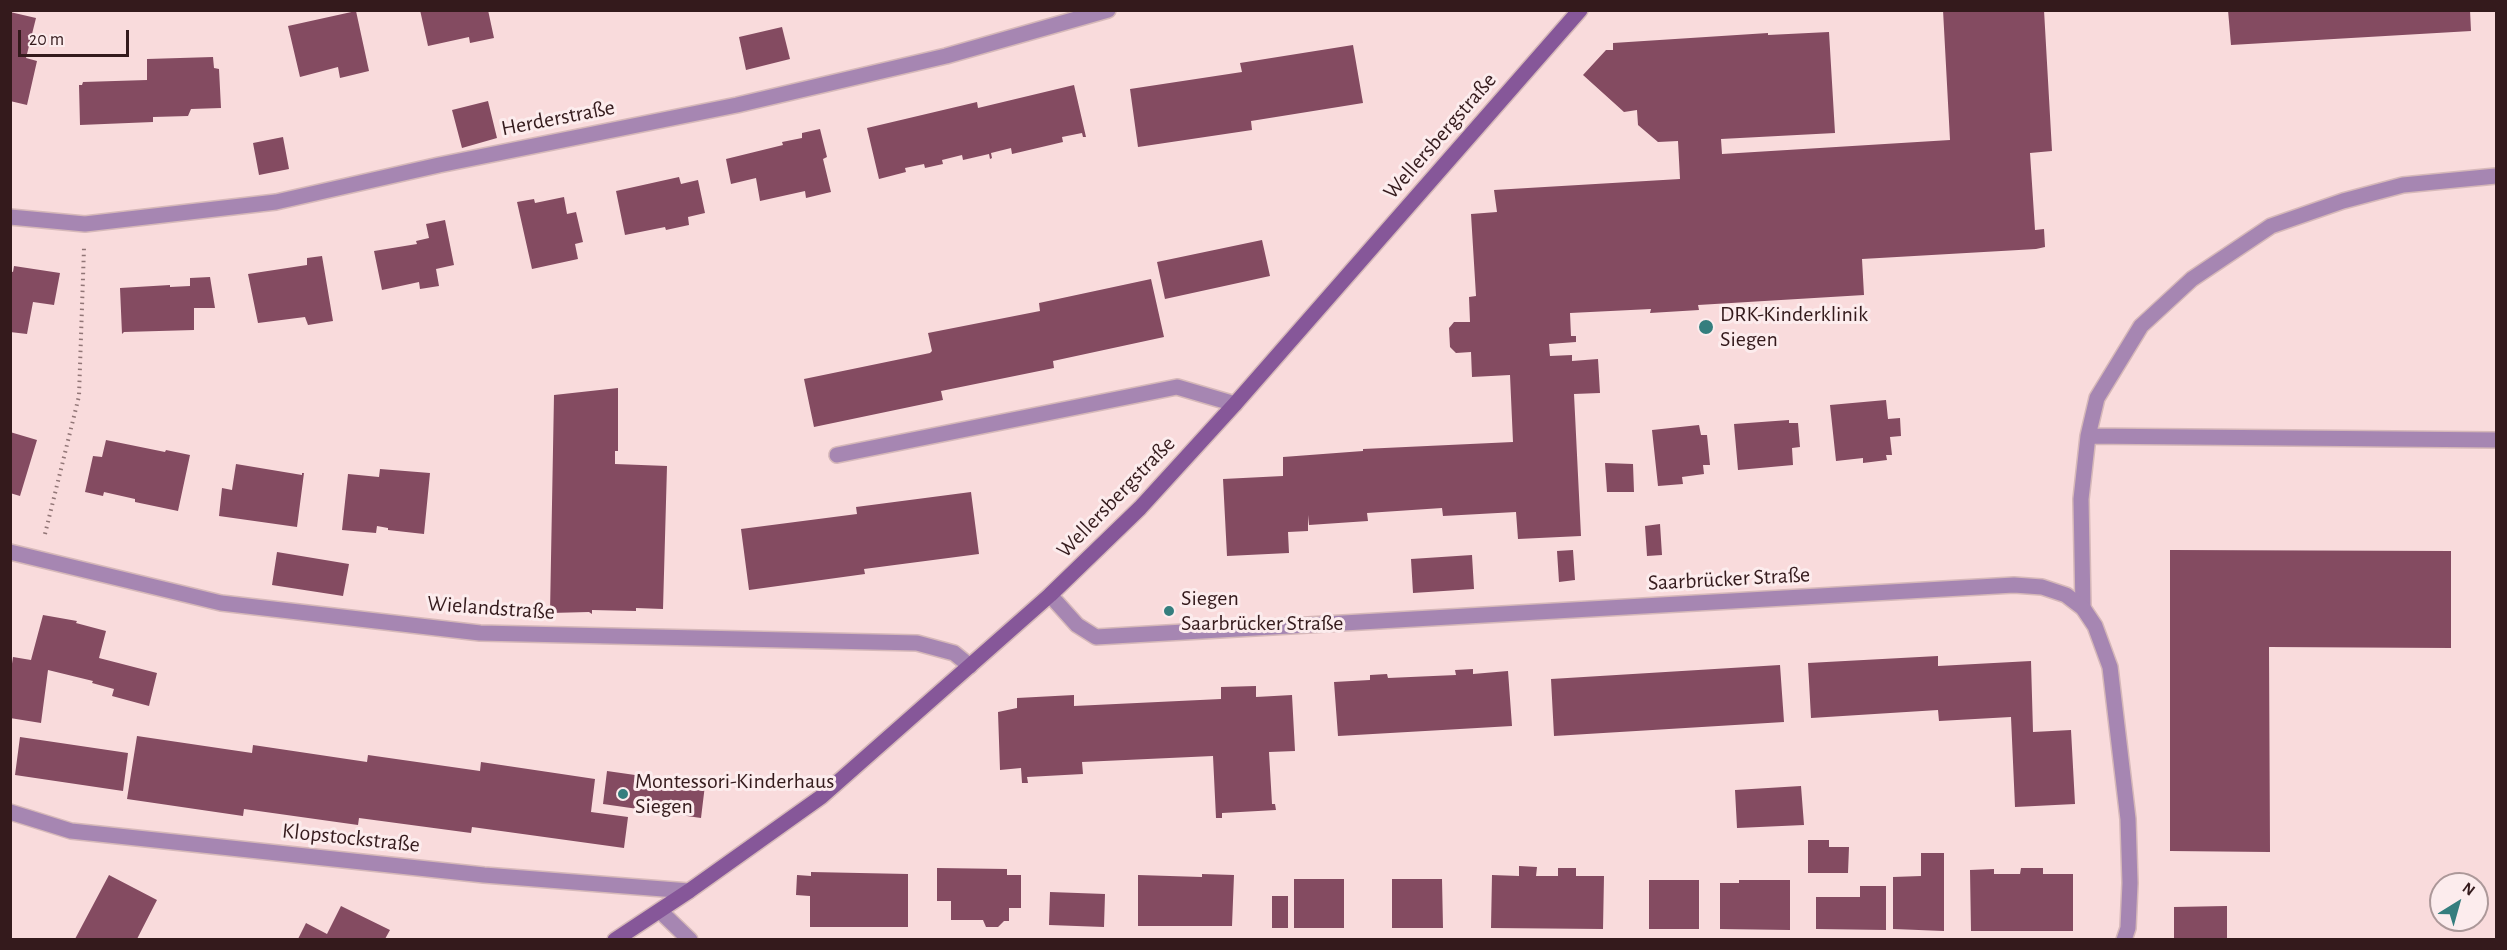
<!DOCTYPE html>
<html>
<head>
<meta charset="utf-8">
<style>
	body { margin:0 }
	#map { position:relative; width:2507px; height:950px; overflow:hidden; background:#f9dbdc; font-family:"Alegreya Sans",sans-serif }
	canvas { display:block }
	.frame { position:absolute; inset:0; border:12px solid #341a1c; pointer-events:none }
	.north { position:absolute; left:2429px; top:872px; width:60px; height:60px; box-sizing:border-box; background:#fceced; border:2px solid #ac9899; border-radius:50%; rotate:37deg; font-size:16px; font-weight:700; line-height:24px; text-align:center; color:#341a1c }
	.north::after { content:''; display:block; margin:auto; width:21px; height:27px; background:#357e7e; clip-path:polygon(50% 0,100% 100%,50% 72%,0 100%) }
	.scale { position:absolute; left:18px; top:30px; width:111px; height:27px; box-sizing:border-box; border:3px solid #341a1c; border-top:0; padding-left:8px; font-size:18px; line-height:21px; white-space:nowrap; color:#341a1c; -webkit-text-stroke:4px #fceced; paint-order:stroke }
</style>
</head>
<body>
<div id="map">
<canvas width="2507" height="950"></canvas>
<div class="frame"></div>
<div class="north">N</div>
<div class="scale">20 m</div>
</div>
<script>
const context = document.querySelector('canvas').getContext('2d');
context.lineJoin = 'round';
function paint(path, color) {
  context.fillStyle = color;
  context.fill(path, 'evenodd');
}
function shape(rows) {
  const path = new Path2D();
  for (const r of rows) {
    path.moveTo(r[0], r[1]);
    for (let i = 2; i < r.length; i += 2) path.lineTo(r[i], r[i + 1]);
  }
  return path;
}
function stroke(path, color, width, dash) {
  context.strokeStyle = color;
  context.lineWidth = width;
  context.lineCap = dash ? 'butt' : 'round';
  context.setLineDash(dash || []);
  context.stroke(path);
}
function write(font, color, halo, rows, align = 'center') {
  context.font = font + ' "Alegreya Sans",sans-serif';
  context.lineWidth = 6;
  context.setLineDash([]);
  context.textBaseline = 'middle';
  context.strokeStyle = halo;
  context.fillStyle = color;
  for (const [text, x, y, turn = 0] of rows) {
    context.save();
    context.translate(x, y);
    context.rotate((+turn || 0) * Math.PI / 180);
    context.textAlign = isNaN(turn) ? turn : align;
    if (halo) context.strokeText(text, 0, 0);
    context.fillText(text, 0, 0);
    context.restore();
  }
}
paint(shape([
	[420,10,488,10,494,38,470,43,469,37,428,46],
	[1943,10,2044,10,2052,151,2030,153,2035,230,2044,229,2045,247,2036,249,1862,259,1864,295,1698,305,1699,310,1650,313,1651,309,1570,313,1571,336,1576,336,1576,342,1549,344,1550,356,1572,355,1572,361,1598,359,1600,393,1574,394,1581,536,1518,539,1516,512,1443,516,1442,508,1367,513,1368,521,1309,525,1308,515,1308,531,1288,532,1289,553,1227,556,1223,479,1283,476,1283,457,1363,451,1363,449,1513,442,1510,375,1472,377,1471,352,1456,353,1450,347,1449,328,1454,322,1470,322,1469,297,1476,296,1471,214,1497,212,1494,190,1680,179,1678,141,1658,142,1638,125,1637,110,1624,112,1583,75,1606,50,1613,50,1613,43,1768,33,1768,35,1829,32,1835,133,1721,139,1722,154,1950,140],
	[2228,10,2470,10,2471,31,2231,45],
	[356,11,369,71,340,78,338,67,300,77,288,26],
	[10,12,36,18,26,58,37,61,27,105,10,101],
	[782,27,790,59,746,70,739,37],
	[1353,45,1363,103,1251,121,1252,130,1138,147,1130,89,1242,72,1240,63],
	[213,57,214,68,219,69,221,108,191,109,188,116,153,117,153,122,80,125,79,85,82,85,83,82,147,80,147,59],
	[1074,85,1086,137,1083,137,1082,133,1062,137,1063,142,1012,154,1011,148,991,153,992,158,990,159,989,154,963,160,962,155,942,160,943,164,925,168,924,164,905,168,906,172,879,179,867,128,977,102,978,108],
	[488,101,497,138,462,148,452,110],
	[820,129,827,157,823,159,831,192,806,198,805,191,760,201,756,178,731,184,726,159,783,145,782,142,802,138,802,133],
	[283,137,289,169,259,175,253,143],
	[679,177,681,184,698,180,705,213,688,217,689,225,666,230,665,227,625,235,616,191],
	[564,197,567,214,576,212,583,242,575,244,578,259,532,269,517,202,534,199,535,203],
	[445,220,454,265,436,269,439,286,420,289,419,282,382,290,374,251,417,244,416,241,429,238,426,224],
	[1262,240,1270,276,1165,299,1157,262],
	[322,256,333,321,308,325,305,317,258,323,248,274,307,265,307,258],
	[14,266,60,273,54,305,33,302,27,334,10,332,10,271,13,272],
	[210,277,215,308,194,308,194,330,124,332,122,334,120,288,170,285,170,287,190,286,190,278],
	[1151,279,1164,337,1053,361,1054,368,941,391,943,400,814,427,804,379,930,353,932,351,928,333,1040,311,1039,303],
	[618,388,618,451,615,451,615,464,667,466,663,609,636,608,636,611,592,610,592,614,589,612,550,613,554,395],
	[1886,400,1888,419,1900,418,1901,436,1890,437,1892,455,1886,455,1887,460,1863,463,1863,458,1836,461,1830,405],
	[1789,420,1789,423,1798,423,1800,447,1792,448,1793,465,1738,470,1734,424],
	[1699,425,1701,435,1707,435,1710,465,1703,465,1704,474,1682,477,1683,484,1658,486,1652,430],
	[10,432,37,440,20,496,10,493],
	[106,440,165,452,166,450,190,455,178,511,135,502,135,499,104,492,103,496,85,492,93,456,102,457],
	[1605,463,1633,464,1634,492,1607,492],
	[236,464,302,475,302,473,304,473,297,527,219,516,222,488,232,490],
	[380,469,430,473,424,534,388,530,388,528,377,526,376,533,342,530,348,474,379,477],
	[971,492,979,554,864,569,865,574,749,590,741,529,857,514,856,507],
	[1660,524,1662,555,1647,556,1645,526],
	[1573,550,1575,580,1559,582,1557,551],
	[2170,550,2451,551,2451,648,2269,647,2270,852,2170,851],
	[277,552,349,564,343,596,272,585],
	[1472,555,1474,589,1413,593,1411,559],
	[43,615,77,621,76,623,106,631,99,658,157,673,149,706,112,696,114,689,92,683,93,681,48,670,41,723,10,718,10,677,13,657,31,660],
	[1938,656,1938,666,2031,661,2033,732,2071,730,2075,804,2015,807,2011,717,1939,721,1938,710,1811,718,1808,663],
	[1780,665,1784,722,1554,736,1551,679],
	[1473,669,1473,674,1508,671,1512,726,1338,736,1334,682,1370,680,1370,675,1387,674,1388,678,1456,675,1455,670],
	[1256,686,1256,697,1292,695,1295,751,1269,752,1272,804,1275,804,1276,810,1222,813,1222,818,1216,818,1213,756,1082,762,1083,774,1027,777,1028,783,1022,783,1021,768,1000,770,998,712,1017,708,1017,698,1074,695,1074,706,1221,699,1221,687],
	[137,736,252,753,253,745,367,762,368,755,480,771,481,762,595,779,591,812,628,817,624,848,472,827,471,833,359,818,358,825,244,809,243,816,127,799],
	[20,737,128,753,123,791,15,775],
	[607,771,705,785,701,818,603,804],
	[1801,786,1804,825,1737,828,1735,790],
	[1808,840,1829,840,1829,847,1849,847,1848,873,1808,873],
	[1921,853,1944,853,1944,931,1893,929,1893,877,1921,876],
	[1519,866,1537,867,1536,876,1558,876,1558,868,1576,868,1576,876,1604,876,1603,929,1491,928,1492,875,1519,876],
	[937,868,1007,869,1007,875,1021,875,1021,908,1009,908,1009,921,1004,921,998,927,986,927,983,920,951,920,951,901,937,901],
	[2021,868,2043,868,2043,874,2073,874,2073,931,1971,931,1970,870,1994,869,1994,874,2020,874],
	[811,872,908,874,908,927,810,927,810,896,796,895,797,875,811,876],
	[1202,874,1234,875,1232,926,1138,926,1138,875,1202,877],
	[109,875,157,900,137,939,75,939],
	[1294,879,1344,879,1344,928,1294,928],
	[1392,879,1442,879,1443,928,1392,928],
	[1649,880,1699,880,1699,929,1649,929],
	[1739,880,1790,880,1790,930,1720,929,1720,883,1739,883],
	[1860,886,1886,886,1886,930,1816,929,1816,897,1860,897],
	[1050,892,1105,894,1104,927,1049,925],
	[1272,896,1288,896,1288,928,1272,928],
	[341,906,390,930,385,939,298,939,306,923,327,934],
	[2227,906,2227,939,2174,939,2174,907]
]), '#844b61');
const lane = shape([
	[2088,436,2496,440],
	[837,455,1177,387,1235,404],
	[2083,608,2081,499,2088,436,2097,398,2141,326,2192,279,2271,226,2343,201,2403,185,2496,176]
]);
const street = shape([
	[10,217,85,224,276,202,439,165,737,105,946,56,1108,10],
	[10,552,221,603,480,633,917,643,954,653,970,666],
	[1050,595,1077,625,1096,637,2014,585,2042,587,2066,595,2083,608,2095,626,2110,667,2128,819,2130,883,2128,928,2124,940],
	[10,812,71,831,484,875,689,891],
	[660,911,690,940]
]);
const secondary = shape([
	[615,940,689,891,821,797,1050,595,1140,508,1235,404,1580,10]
]);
stroke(lane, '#d6b8b9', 18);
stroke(street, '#d6b8b9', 18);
stroke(secondary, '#d6b8b9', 18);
stroke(shape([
	[45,534,79,396,84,248]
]), '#917576', 4, [1.5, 4.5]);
stroke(lane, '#a686b2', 15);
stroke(street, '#a686b2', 15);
stroke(secondary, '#865799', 15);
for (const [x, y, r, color] of [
	[1706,327,8,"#357e7e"],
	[1169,611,6,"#357e7e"],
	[623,794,6,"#357e7e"]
]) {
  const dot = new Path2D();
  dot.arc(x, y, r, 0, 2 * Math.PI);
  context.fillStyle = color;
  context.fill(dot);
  stroke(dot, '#fceced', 2);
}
write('22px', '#341a1c', '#fceced', [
	["Herderstraße",558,118,-11],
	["Wellersbergstraße",1440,136,-49],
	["Wellersbergstraße",1116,497,-46],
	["Saarbrücker Straße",1729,579,-3],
	["Wielandstraße",491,608,4],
	["Klopstockstraße",351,838,6]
]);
write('22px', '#341a1c', '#fceced', [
	["DRK-Kinderklinik",1720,314],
	["Siegen",1720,339],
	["Siegen",1181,598],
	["Saarbrücker Straße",1181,623],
	["Montessori-Kinderhaus",635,781],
	["Siegen",635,806]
], 'left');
</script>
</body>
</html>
